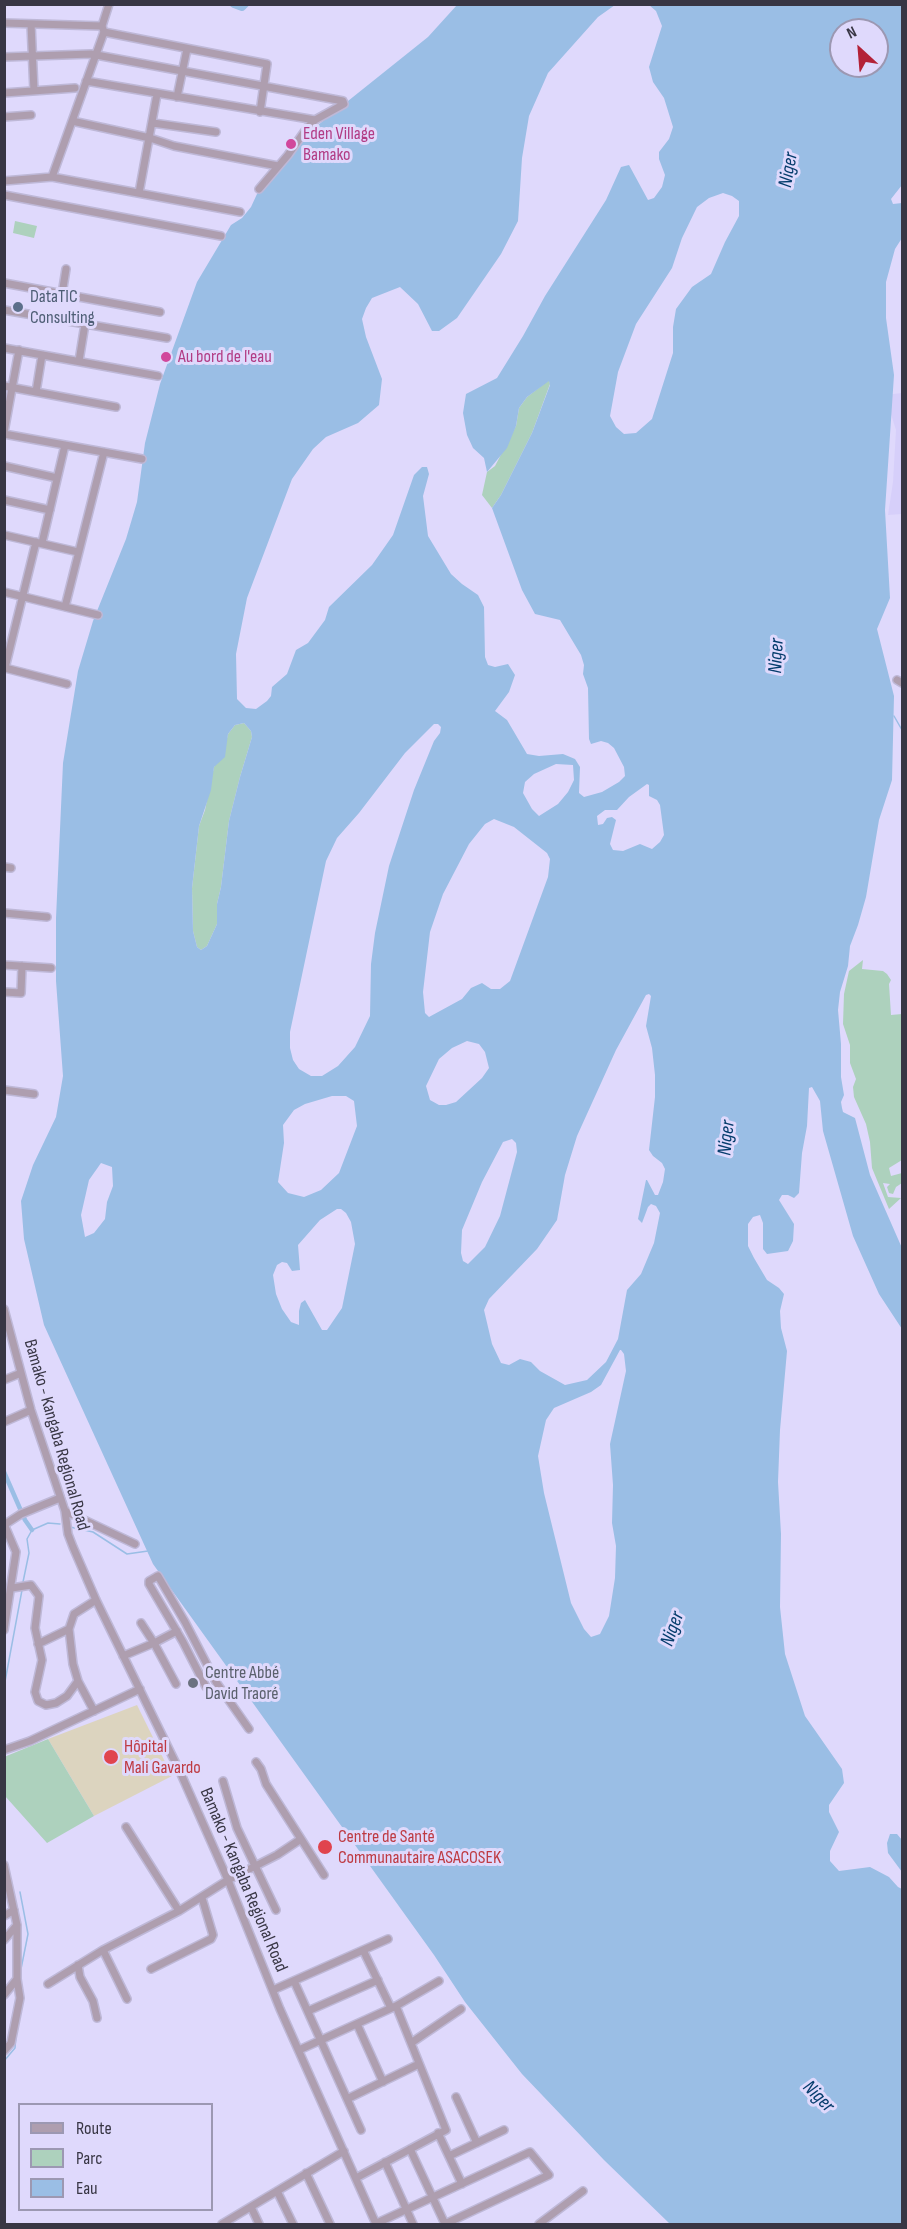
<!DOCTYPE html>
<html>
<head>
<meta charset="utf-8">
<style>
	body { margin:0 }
	#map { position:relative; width:907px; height:2229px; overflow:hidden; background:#dfd9fc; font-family:"Sofia Sans Condensed",sans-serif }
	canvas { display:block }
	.frame { position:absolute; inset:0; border:6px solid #383644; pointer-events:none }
	.legend { position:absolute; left:18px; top:2103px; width:195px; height:108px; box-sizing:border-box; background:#dfd9fc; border:2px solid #9c98b2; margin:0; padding:8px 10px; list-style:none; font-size:18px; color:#383644 }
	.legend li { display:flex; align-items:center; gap:12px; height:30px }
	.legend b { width:30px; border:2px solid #9c98b2 }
	.north { position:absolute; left:829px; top:18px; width:60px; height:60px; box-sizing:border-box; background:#dfd9fc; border:2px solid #9c98b2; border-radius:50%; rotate:334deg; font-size:16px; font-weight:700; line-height:24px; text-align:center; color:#383644 }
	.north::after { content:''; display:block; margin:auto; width:21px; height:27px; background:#b32137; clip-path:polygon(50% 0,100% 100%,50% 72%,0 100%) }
</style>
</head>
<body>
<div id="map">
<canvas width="907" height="2229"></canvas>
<div class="frame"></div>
<ul class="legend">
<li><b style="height:8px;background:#ae9eaf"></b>Route</li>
<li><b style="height:16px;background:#add1bd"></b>Parc</li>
<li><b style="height:16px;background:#9abee5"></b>Eau</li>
</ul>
<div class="north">N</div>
</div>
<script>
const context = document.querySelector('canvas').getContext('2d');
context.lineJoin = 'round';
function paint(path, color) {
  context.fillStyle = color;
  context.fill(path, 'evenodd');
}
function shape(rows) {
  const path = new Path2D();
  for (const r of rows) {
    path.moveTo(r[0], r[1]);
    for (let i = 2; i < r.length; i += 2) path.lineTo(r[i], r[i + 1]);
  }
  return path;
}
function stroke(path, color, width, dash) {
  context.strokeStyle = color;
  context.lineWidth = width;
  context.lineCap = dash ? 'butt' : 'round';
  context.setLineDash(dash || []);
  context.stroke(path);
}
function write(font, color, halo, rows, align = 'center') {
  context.font = font + ' "Sofia Sans Condensed",sans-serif';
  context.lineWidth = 6;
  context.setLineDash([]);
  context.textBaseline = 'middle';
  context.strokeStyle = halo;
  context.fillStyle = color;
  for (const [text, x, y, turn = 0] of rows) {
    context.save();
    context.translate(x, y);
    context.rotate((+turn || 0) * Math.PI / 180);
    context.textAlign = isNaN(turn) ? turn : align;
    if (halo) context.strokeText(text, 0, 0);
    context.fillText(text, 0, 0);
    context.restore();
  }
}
paint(shape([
	[902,393,902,514,888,515,893,482,896,430,885,395]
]), '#d6cffa');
paint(shape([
	[137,1705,172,1776,94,1816,48,1739]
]), '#dcd4bf');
paint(shape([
	[15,221,37,226,34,238,13,233],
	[549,380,550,384,532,433,501,495,492,508,482,495,487,472,495,466,516,426,519,408,527,397],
	[244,723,251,731,252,737,240,777,229,821,221,887,217,904,217,924,207,946,201,950,197,947,193,931,192,888,199,826,205,810,214,767,226,743,228,734,235,725],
	[863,960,862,969,883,971,887,974,891,980,889,984,891,1015,902,1014,902,1160,889,1168,891,1176,902,1173,902,1183,896,1187,893,1194,889,1193,887,1187,890,1184,883,1183,888,1197,901,1198,889,1209,872,1168,870,1142,866,1124,854,1097,853,1087,856,1079,850,1063,850,1045,843,1024,844,994,849,971],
	[48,1739,94,1816,47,1843,5,1796,4,1757]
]), '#add1bd');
paint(shape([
	[457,5,615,5,598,17,548,73,529,116,522,158,518,221,501,254,457,318,439,331,432,331,418,304,400,287,372,298,366,308,362,319,366,337,382,379,379,405,358,423,326,437,313,449,292,479,247,598,236,654,237,699,246,708,256,709,267,701,271,696,272,687,287,674,296,650,308,643,325,620,329,607,372,565,393,535,414,475,422,467,427,467,429,474,423,496,428,536,451,574,462,584,478,595,484,607,485,657,488,665,495,667,508,664,515,675,509,692,495,711,507,720,527,754,539,756,563,754,575,759,580,767,579,793,584,797,602,792,619,782,625,776,624,767,614,748,608,743,601,741,591,744,589,739,588,688,583,674,584,665,581,655,560,620,535,614,522,590,492,508,501,495,532,433,550,385,549,381,527,397,519,408,516,426,507,448,487,472,484,458,473,448,467,435,463,413,466,394,497,378,523,336,545,296,606,200,621,167,629,165,648,200,654,198,662,187,665,175,659,159,659,152,669,139,673,127,664,98,653,82,649,67,662,26,656,11,649,5,902,5,902,185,891,199,893,204,902,203,902,238,895,249,886,282,886,318,894,375,885,510,890,598,877,629,894,696,892,780,879,820,866,897,858,925,850,946,848,966,840,992,838,1010,841,1044,841,1077,844,1095,841,1102,842,1108,843,1112,855,1118,870,1175,902,1248,902,1329,879,1294,853,1236,823,1131,820,1101,812,1087,809,1088,807,1126,802,1153,799,1193,794,1198,788,1195,782,1195,779,1200,794,1224,793,1241,788,1251,767,1254,763,1249,763,1223,760,1215,753,1217,748,1224,748,1246,754,1258,767,1280,779,1288,784,1294,780,1311,781,1328,787,1351,780,1430,778,1482,781,1534,780,1607,785,1654,805,1716,842,1769,844,1783,829,1805,829,1812,839,1832,830,1851,830,1861,839,1871,870,1867,889,1877,898,1887,902,1889,902,2224,670,2224,604,2160,522,2074,465,2002,434,1955,153,1564,44,1325,24,1239,21,1201,33,1165,56,1117,63,1076,56,981,56,918,63,763,78,671,93,621,126,539,137,502,145,443,160,384,197,282,231,225,242,218,251,207,257,194,318,125,428,37],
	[841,30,877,30,877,66,841,66],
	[723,193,732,196,739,201,739,216,725,242,711,274,692,287,676,309,673,327,673,353,652,419,636,433,624,434,616,427,610,416,618,372,636,324,672,268,682,238,697,207,709,198],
	[244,723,251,731,252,737,240,777,229,821,221,887,217,904,217,924,207,946,201,950,197,947,193,931,192,888,199,826,211,790,214,767,225,757,228,734,235,725],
	[434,724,438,724,441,727,440,733,434,741,414,790,389,866,375,933,371,964,370,1016,355,1047,338,1066,322,1076,311,1076,299,1069,293,1060,290,1048,290,1032,326,861,337,838,359,813,405,753],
	[556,764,573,765,574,780,568,792,558,804,539,816,532,809,523,793,525,782,534,774],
	[647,784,649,785,649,796,657,800,660,805,664,835,660,842,652,849,640,844,623,851,613,850,610,844,616,820,612,817,607,818,603,824,598,825,597,816,605,810,617,810,629,797],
	[494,819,514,827,547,853,550,859,548,877,510,981,500,989,491,989,482,983,471,988,462,999,429,1017,425,1013,423,992,430,932,443,894,469,844,485,824],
	[649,994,651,996,646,1026,652,1048,655,1075,655,1097,649,1150,653,1156,662,1163,665,1169,663,1182,658,1195,655,1195,647,1180,646,1180,638,1219,642,1223,648,1207,651,1204,656,1206,660,1213,654,1243,641,1274,627,1290,618,1339,606,1362,587,1380,565,1385,540,1371,531,1362,520,1359,509,1365,501,1363,492,1344,484,1310,489,1299,537,1249,557,1220,565,1175,577,1136,616,1050,646,995],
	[467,1041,479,1044,485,1052,489,1068,482,1078,456,1102,446,1105,439,1105,430,1100,426,1086,439,1059,452,1048],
	[332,1096,346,1096,354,1101,357,1126,339,1173,321,1190,304,1197,288,1193,278,1182,284,1143,283,1125,294,1110,305,1104],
	[512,1139,516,1143,517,1152,500,1216,485,1247,468,1264,463,1261,461,1253,462,1230,482,1182,503,1142],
	[101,1163,112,1167,113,1186,107,1202,105,1219,94,1233,85,1237,81,1215,89,1180],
	[337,1209,341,1209,346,1213,351,1222,355,1244,342,1308,327,1330,322,1330,305,1300,301,1303,299,1311,299,1325,291,1322,282,1309,276,1294,273,1275,277,1265,282,1262,287,1263,292,1271,300,1270,298,1245,320,1220],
	[620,1350,621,1350,624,1354,626,1371,610,1444,613,1485,612,1523,616,1546,615,1578,609,1616,600,1634,591,1637,584,1629,571,1603,544,1493,538,1456,546,1420,554,1408,591,1392,601,1385],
	[890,1834,897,1834,902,1840,902,1872,888,1853,887,1843]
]), '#9abee5');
stroke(shape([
	[894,716,902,730],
	[70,1527,93,1532,127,1554,148,1551],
	[23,1582,29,1553,27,1539,32,1530,48,1523,60,1524],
	[4,1687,22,1590],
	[20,1892,28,1934,20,1974],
	[4,2061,15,2048,16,2036]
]), '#9abee5', 1.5);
stroke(shape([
	[4,1472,25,1520,32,1530]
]), '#9abee5', 4.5);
stroke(shape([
	[234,4,242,7,245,4]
]), '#9abee5', 8);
const minor = shape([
	[4,23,102,26],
	[31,24,34,91],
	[104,32,267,64,260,112],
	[4,57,91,54,343,101,344,104,315,120,307,128,288,155,259,189],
	[86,81,315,120],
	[4,93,75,88],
	[177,97,187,49],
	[4,117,31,115],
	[72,121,150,138,174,146,278,166],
	[153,123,216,132],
	[52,177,104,32,102,26,109,4],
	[4,181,52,177,240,212],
	[139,193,157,94],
	[4,195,221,236],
	[4,283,160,312],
	[62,294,66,269],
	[4,310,167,338],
	[4,348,158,376],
	[79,361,85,324],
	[4,386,116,407],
	[36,392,42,355],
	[4,432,19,350],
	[4,434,142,459],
	[4,466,57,478],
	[4,500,50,510],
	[4,535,78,552],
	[36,542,5,668,67,684],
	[42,543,65,445],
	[4,592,98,615],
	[65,607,104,452],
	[897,680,902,683],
	[4,867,11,868],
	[4,913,47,917],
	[4,965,51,968],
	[4,992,21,993,22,966],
	[4,1090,34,1094],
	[4,1309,31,1410,65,1511,68,1534,73,1547,96,1600,181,1774,228,1880,280,2009,376,2224],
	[4,1380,21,1373],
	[4,1422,31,1410],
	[65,1511,135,1544],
	[4,1524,16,1552,4,1630],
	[4,1525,21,1514,60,1498],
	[12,1588,31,1585,39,1596,35,1628,42,1660,35,1692,38,1701,46,1705,56,1703,67,1696,78,1681],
	[141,1623,154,1643,177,1631],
	[38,1644,69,1629],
	[123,1656,154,1643,176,1684],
	[206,1687,183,1642,149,1584,149,1581,156,1577,158,1576,185,1622,216,1682,249,1729],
	[94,1711,78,1681,73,1664,69,1629,74,1614,96,1600],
	[4,1750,30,1741,140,1689],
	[256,1762,261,1769,266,1784,324,1875],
	[223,1781,237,1828,276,1910],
	[126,1827,179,1911],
	[4,1865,17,1925,17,1979,20,1998,11,2043,4,2051],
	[4,1916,14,1910],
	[4,1940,17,1925],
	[103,1950,127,1999],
	[363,1950,391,2008],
	[78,1965,80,1977,93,2001,97,2018],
	[151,1969,211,1939,213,1935,202,1898],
	[294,1981,361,2130],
	[48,1984,103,1950,179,1911,228,1880,277,1855,301,1839],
	[273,1990,388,1939],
	[4,1995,17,1979],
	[308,2011,378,1980],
	[357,2024,383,2082],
	[411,2043,461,2009],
	[299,2050,396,2006,439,1981],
	[456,2097,477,2143],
	[347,2099,419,2064],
	[438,2133,462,2184],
	[410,2149,445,2224],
	[449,2156,504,2130],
	[385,2162,413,2224],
	[306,2173,330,2224],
	[356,2178,446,2130,396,2006],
	[277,2191,293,2224],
	[251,2207,259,2224],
	[222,2224,344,2151],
	[375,2224,530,2152,549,2175,445,2224],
	[539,2224,583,2191]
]);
stroke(minor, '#beb8d7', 10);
stroke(minor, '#ae9eaf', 7);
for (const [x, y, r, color] of [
	[291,144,6,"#d1479c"],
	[18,307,6,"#5c6f8a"],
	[166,357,6,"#d1479c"],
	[193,1683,6,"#6b7280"],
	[111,1757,8,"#e0444e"],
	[325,1847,8,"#e0444e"]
]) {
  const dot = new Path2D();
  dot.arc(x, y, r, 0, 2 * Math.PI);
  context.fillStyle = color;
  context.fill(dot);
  stroke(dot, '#dfd9fc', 2);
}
write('18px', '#b23c85', '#dfd9fc', [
	["Eden Village",303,134],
	["Bamako",303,155],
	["Au bord de l'eau",178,357]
], 'left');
write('18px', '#4e5e75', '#dfd9fc', [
	["DataTIC",30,297],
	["Consulting",30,318]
], 'left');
write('18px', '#383644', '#dfd9fc', [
	["Bamako - Kangaba Regional Road",56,1435,74],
	["Bamako - Kangaba Regional Road",243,1880,67]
]);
write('18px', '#5b616d', '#dfd9fc', [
	["Centre Abbé",205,1673],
	["David Traoré",205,1694]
], 'left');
write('18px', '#be3a42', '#dfd9fc', [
	["Hôpital",124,1747],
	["Mali Gavardo",124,1768],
	["Centre de Santé",338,1837],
	["Communautaire ASACOSEK",338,1858]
], 'left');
write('italic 20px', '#063d6d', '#dfd9fc', [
	["Niger",789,170,-80],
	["Niger",777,656,-87],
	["Niger",727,1138,-84],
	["Niger",673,1629,-70],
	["Niger",818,2097,45]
]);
</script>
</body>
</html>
